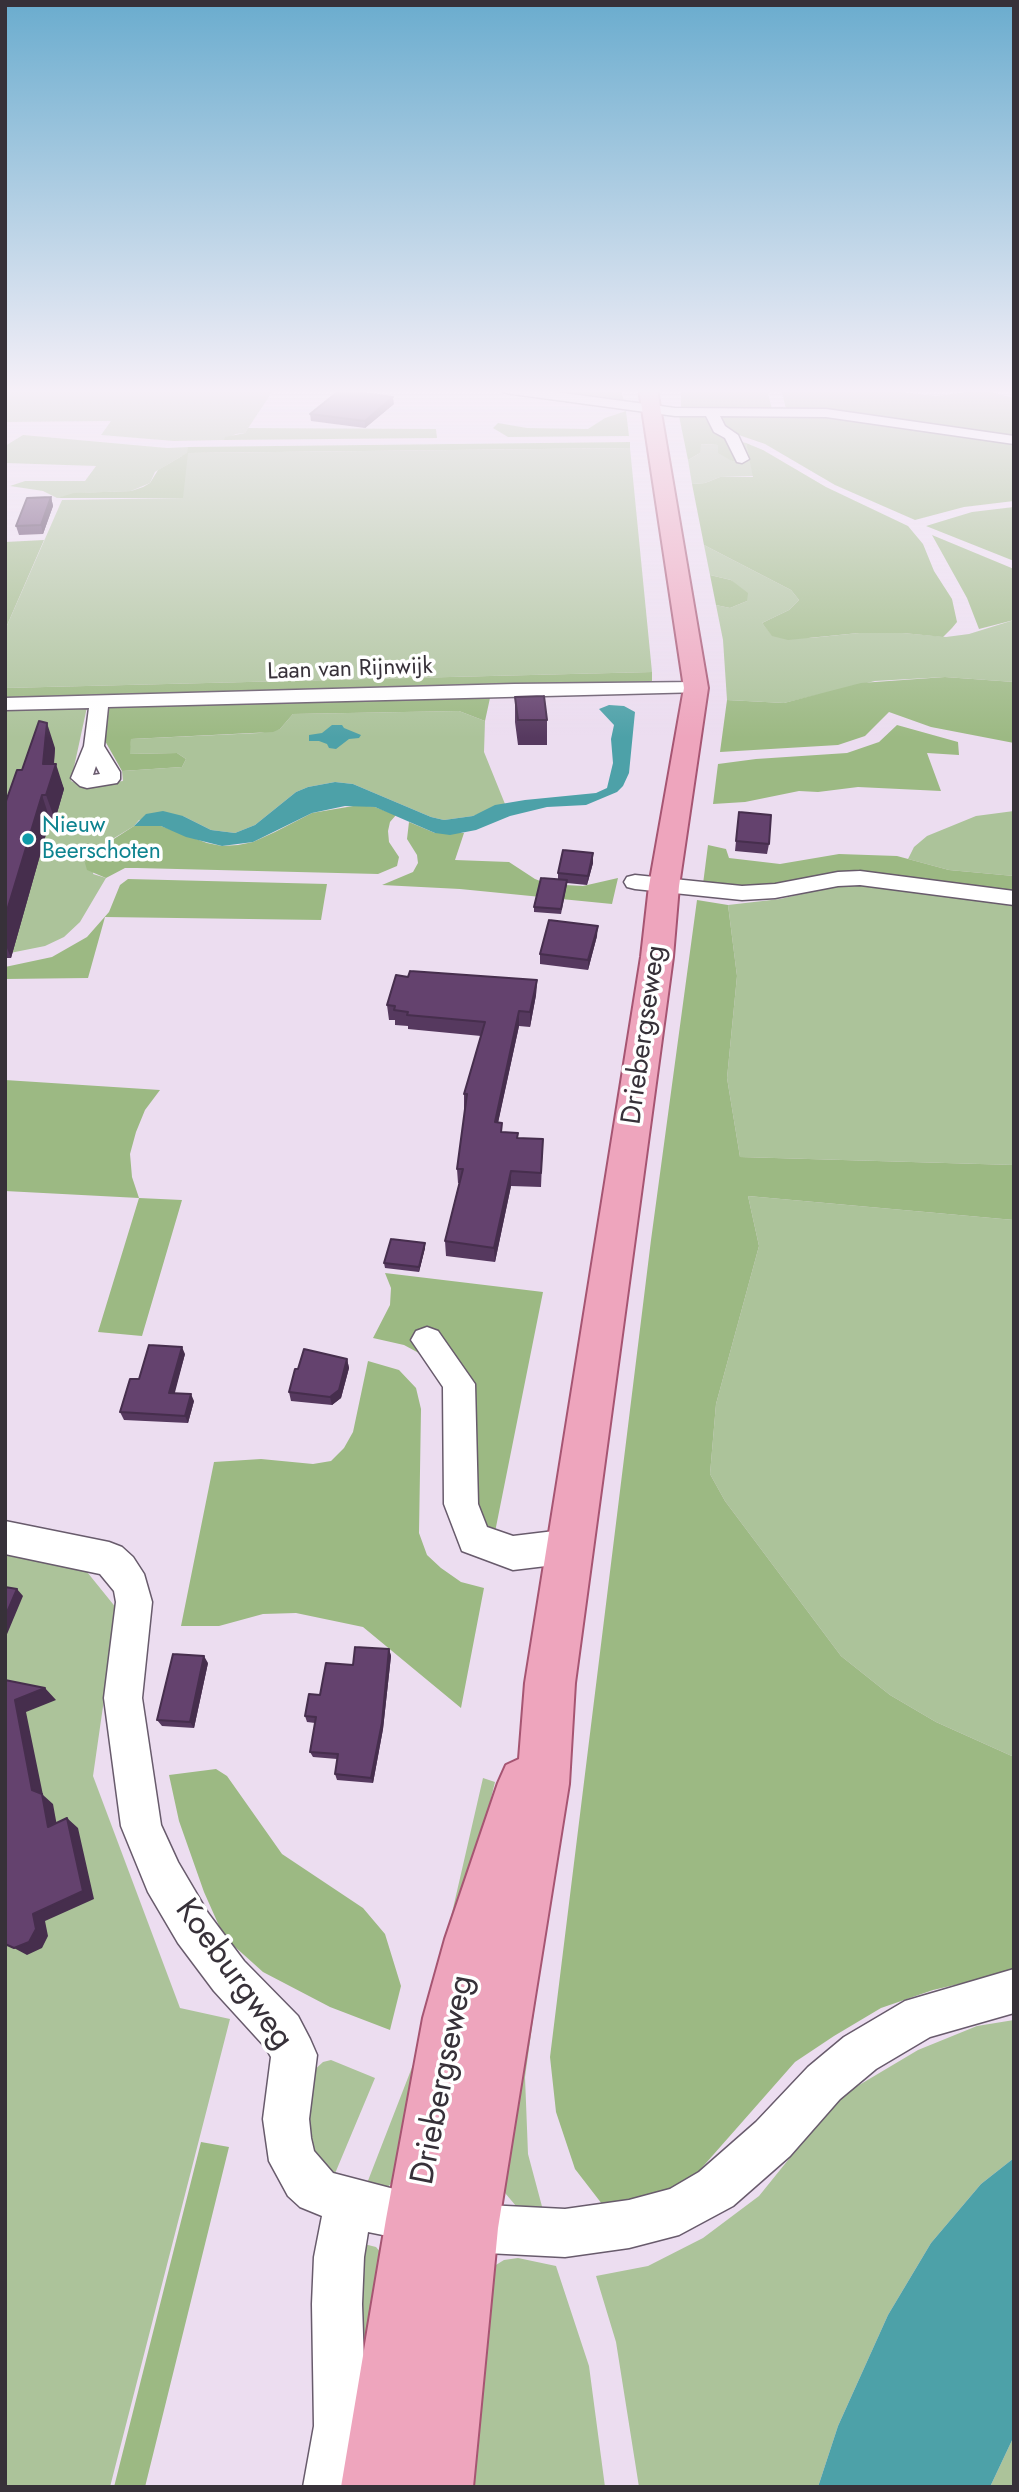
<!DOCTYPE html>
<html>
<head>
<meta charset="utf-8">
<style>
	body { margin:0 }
	#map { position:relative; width:1019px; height:2492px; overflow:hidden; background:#ecddf0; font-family:Jost,sans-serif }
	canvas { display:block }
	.frame { position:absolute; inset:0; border:7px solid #373139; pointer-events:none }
</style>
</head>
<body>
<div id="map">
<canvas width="1019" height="2492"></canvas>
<div class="frame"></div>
</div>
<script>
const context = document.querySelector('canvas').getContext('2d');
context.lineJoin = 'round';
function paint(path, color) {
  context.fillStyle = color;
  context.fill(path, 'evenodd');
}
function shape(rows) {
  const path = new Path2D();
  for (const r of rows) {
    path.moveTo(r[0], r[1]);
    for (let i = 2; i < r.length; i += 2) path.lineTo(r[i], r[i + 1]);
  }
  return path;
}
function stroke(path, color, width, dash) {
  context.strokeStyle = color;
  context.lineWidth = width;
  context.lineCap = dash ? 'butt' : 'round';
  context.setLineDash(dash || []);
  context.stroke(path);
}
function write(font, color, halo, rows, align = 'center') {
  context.font = font + ' Jost,sans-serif';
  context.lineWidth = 7;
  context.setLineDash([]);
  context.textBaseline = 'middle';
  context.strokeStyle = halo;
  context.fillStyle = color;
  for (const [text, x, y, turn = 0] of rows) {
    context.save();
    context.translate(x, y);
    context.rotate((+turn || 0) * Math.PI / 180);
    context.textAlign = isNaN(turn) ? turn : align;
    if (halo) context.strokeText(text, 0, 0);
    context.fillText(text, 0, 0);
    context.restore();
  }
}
paint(shape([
	[5,389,274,389,245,433,236,434,224,440,174,441,101,435,111,421,5,422],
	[23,435,167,448,188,447,188,453,630,448,652,672,5,688,5,630,62,500,183,498,182,456,155,472,150,483,131,491,81,493,57,498,43,491,10,486,25,481,85,481,96,466,5,463,5,446],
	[732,439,746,443,754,476,720,477,705,483,692,484,688,460,700,453,700,444,718,445,732,461],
	[704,545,791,590,799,600,789,610,762,623,772,635,810,638,859,633,903,633,946,637,969,634,1014,620,1014,682,945,677,875,681,784,703,727,700,723,640,716,605,730,608,747,601,731,580,710,575],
	[87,707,71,781,83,786,123,781,122,771,182,767,186,759,177,753,129,754,131,739,259,733,280,729,293,714,459,711,485,721,484,752,505,804,473,816,444,820,431,817,353,784,335,782,308,787,296,792,255,825,235,833,211,830,183,816,139,820,134,826,101,846,93,874,106,878,80,922,64,937,45,946,5,954,5,710],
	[1014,811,1014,876,949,870,908,859,914,847,927,836,976,816],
	[849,883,1014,906,1014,1165,740,1157,727,1078,737,976,728,905,780,899],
	[748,1196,1014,1220,1014,1757,936,1722,890,1695,841,1656,725,1501,710,1474,716,1404,759,1246],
	[5,1553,83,1567,117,1609,93,1776,180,2008,230,2019,110,2487,5,2487],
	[483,1778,495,1782,397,2177,387,2188,364,2191,423,2039],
	[565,1790,525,2077,528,2154,544,2214,516,2206,500,2187],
	[1014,2020,1014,2158,981,2184,931,2243,888,2315,838,2426,818,2487,639,2487,616,2342,596,2276,648,2266,703,2238,759,2196,839,2097,918,2050,977,2026],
	[331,2060,375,2078,331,2183,318,2174,302,2125,311,2073,323,2062],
	[368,2245,376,2247,382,2254,385,2266,347,2441,359,2246],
	[518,2258,556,2266,589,2366,605,2487,454,2487,491,2268,504,2260],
	[1014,2436,1014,2487,990,2487]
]), '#acc39a');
paint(shape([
	[552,389,621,389,624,402,548,392],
	[681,389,770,389,768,394,772,409,681,409],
	[784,389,825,391,877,389,936,396,983,390,1014,398,1014,437,786,409,782,393],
	[626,411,629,436,508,437,493,428,498,423,527,428,588,429,605,418],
	[679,416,704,416,715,432,732,439,738,461,732,461,718,453,718,445,701,444,700,453,688,460],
	[721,416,829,417,1014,444,1014,501,964,507,915,520,835,485,765,444,730,432],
	[248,428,436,429,437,438,224,440,225,437,245,433],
	[630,442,630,448,188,453,183,498,57,498,74,493,131,491,143,487,150,483,158,470,187,453,188,447],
	[746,443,763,450,826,487,908,526,923,544,934,571,952,599,957,622,952,628,943,637,903,633,859,633,788,640,772,636,762,623,789,610,799,600,791,590,704,545,692,484,705,483,720,477,753,477],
	[1014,507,1014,561,926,526,972,512],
	[932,535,1014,569,1014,620,979,629,967,598],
	[44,540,5,630,5,542],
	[710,575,731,580,748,593,747,601,730,608,716,605],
	[652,672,652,682,5,699,5,688],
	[945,677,1014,682,1014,743,931,727,889,712,865,736,838,745,720,752,727,700,784,703,861,683],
	[490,698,485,721,459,711,293,714,280,729,273,732,131,739,130,754,177,753,186,759,182,767,122,771,100,732,106,707],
	[897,725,958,742,959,755,927,753,941,791,858,787,818,792,799,791,745,802,713,804,718,764,756,759,847,753,879,742],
	[359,805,375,807,396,815,390,822,388,831,389,842,399,857,397,866,378,874,137,868,125,868,106,878,87,870,85,863,89,855,134,826,161,826,207,843,222,846,238,845,253,842,275,832,312,813],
	[409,822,435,833,464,833,455,860,509,862,535,879,548,884,583,886,618,878,612,904,460,889,382,885,413,872,418,863,417,855,407,839],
	[708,845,726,849,729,858,780,864,839,854,897,856,949,870,1014,876,1014,895,849,871,773,884,723,886,703,884],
	[128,879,207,881,327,884,321,920,105,917,88,978,5,979,5,967,52,957,87,937,109,912,120,885],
	[697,900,728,905,737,976,727,1078,740,1157,1014,1165,1014,1220,748,1196,759,1246,716,1404,710,1474,725,1501,841,1656,890,1695,936,1722,1014,1757,1014,1975,989,1977,933,1990,881,2008,834,2036,795,2062,699,2171,647,2211,602,2204,575,2169,556,2112,550,2057,651,1240],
	[5,1080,160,1090,145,1110,136,1132,130,1154,132,1177,139,1198,182,1200,142,1336,98,1332,139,1198,5,1191],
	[385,1273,543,1292,491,1552,460,1539,452,1527,448,1505,448,1405,442,1380,433,1366,417,1352,404,1345,373,1338,390,1305,391,1288],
	[368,1361,399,1370,416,1388,421,1409,419,1533,427,1555,441,1568,461,1582,484,1588,461,1708,363,1627,296,1613,263,1614,219,1626,181,1626,214,1462,261,1459,313,1464,331,1461,344,1448,353,1432],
	[216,1769,227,1776,282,1854,363,1908,385,1934,401,1986,390,2030,330,2007,263,1972,224,1937,204,1892,179,1821,169,1775],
	[201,2142,229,2147,145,2487,114,2487]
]), '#9cb983');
paint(shape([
	[609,705,624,706,635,712,629,773,623,786,617,792,586,805,547,807,510,816,476,830,450,835,435,833,375,807,345,806,312,813,253,842,222,846,186,837,161,826,134,826,146,814,163,811,183,816,211,830,235,833,255,825,296,792,308,787,335,782,353,784,431,817,444,820,473,816,495,805,525,800,596,793,607,788,613,763,611,739,614,725,599,709],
	[332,725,342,725,344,728,361,735,359,738,349,739,336,749,329,748,327,744,319,741,309,741,309,735,322,733],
	[1014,2158,1014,2436,990,2487,818,2487,838,2426,888,2315,931,2243,981,2184]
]), '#4da1a8');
const minor = shape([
	[498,389,533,389,675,408,826,409,1014,436,1014,444,826,417,720,416,725,426,738,435,749,459,742,463,737,462,725,438,714,432,706,416,675,416,505,393,498,389],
	[696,682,703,684,706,688,703,692,108,707,104,746,120,772,120,779,117,783,87,788,80,786,71,778,84,746,89,708,5,710,5,698,514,684,696,682],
	[96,766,100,774,93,775,96,766],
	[860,871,1014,891,1014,905,860,885,838,886,775,898,742,900,635,889,627,887,624,882,627,877,635,875,742,886,775,884,838,872,860,871],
	[427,1327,438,1331,475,1384,478,1504,487,1527,513,1536,571,1529,584,1534,589,1546,584,1558,571,1563,513,1570,462,1551,444,1504,443,1387,411,1340,416,1331,427,1327],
	[5,1521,109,1542,122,1547,133,1557,144,1574,152,1602,142,1698,161,1825,178,1862,208,1913,244,1961,298,2016,310,2039,317,2055,309,2119,311,2138,314,2151,333,2173,417,2195,467,2204,565,2209,629,2200,670,2189,699,2172,756,2122,808,2067,844,2037,905,2001,1014,1969,1014,2013,930,2037,876,2069,840,2099,790,2156,733,2206,679,2235,629,2248,565,2257,467,2252,368,2232,364,2257,362,2304,366,2426,357,2487,303,2487,314,2426,312,2304,314,2257,322,2216,300,2207,288,2196,269,2161,263,2119,271,2057,266,2048,214,1991,178,1943,148,1892,121,1826,104,1698,116,1602,114,1591,100,1574,5,1554,5,1521]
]);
const major = shape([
	[639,389,657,389,708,688,679,886,673,957,575,1683,569,1784,498,2228,473,2487,341,2487,386,2219,423,2018,445,1939,498,1783,506,1765,519,1759,525,1683,641,957,649,886,684,688,639,389]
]);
stroke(minor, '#685b6c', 3);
stroke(major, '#a65572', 4);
paint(minor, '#fff');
paint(major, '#eea5bd');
paint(shape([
	[394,404,365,428,311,421,310,414],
	[51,497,53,506,43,534,19,535,16,526],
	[515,697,547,720,547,745,518,745,515,722],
	[55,748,54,764,64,789,55,820,50,820,11,958,5,958,5,804,22,770],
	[739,812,769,844,767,854,735,851],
	[593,853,593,863,587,885,567,883,561,914,534,912,534,907,558,879,558,873],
	[597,936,588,970,540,964,540,954],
	[408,977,537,980,536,995,530,1027,519,1026,498,1122,502,1123,502,1132,518,1133,518,1138,543,1139,541,1187,511,1186,495,1262,446,1256,445,1241,459,1183,458,1183,457,1169,465,1109,464,1109,464,1094,481,1036,408,1029,408,1026,395,1025,395,1020,389,1020,387,1005],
	[425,1243,425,1248,419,1272,385,1268,384,1263],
	[185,1354,174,1393,194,1401,188,1423,124,1420,120,1412,139,1379],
	[347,1359,349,1368,341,1398,332,1405,291,1401,289,1392,298,1369],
	[389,1649,391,1656,383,1729,373,1783,337,1780,335,1774,337,1759,313,1757,310,1752,315,1723,307,1722,305,1716,320,1695,353,1665],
	[208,1663,194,1728,162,1726,157,1720]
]), '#56395f');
paint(shape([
	[393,397,394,404,365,428,365,421],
	[51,497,53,506,43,534,41,525],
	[47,723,55,748,53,772,56,764,64,789,55,820,46,795,43,764],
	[42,795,50,820,11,958,5,943,5,917],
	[593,853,593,863,587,885,588,876],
	[598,926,597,936,588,970,588,960],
	[537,980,536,995,530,1027,530,1012],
	[519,1011,519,1026,495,1137,495,1122],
	[511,1171,511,1186,495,1262,494,1248],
	[425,1243,425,1248,419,1272,419,1267],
	[182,1347,185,1354,173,1400,169,1393],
	[347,1359,349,1368,341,1398,332,1405,330,1397],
	[191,1394,194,1401,188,1423,185,1416],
	[17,1589,23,1596,5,1639,5,1617],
	[389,1649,391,1656,383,1729,373,1783,371,1778],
	[204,1656,208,1663,194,1728,190,1722],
	[45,1688,56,1700,26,1712,43,1795,53,1804,59,1837,48,1827,32,1790,15,1700],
	[67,1818,78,1828,94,1899,45,1921,48,1936,42,1948,27,1955,14,1948]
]), '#462e4d');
const building = shape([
	[340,390,393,397,365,421,310,414,340,390],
	[51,497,41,525,16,526,27,498,51,497],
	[544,696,547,720,518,720,515,697,544,696],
	[39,721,47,723,43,764,56,764,46,795,42,795,5,917,5,804,17,770,22,770,39,721],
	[739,812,771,815,769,844,736,841,739,812],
	[563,850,593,853,588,876,558,873,563,850],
	[541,878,567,880,561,909,534,907,541,878],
	[549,920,598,926,588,960,540,954,549,920],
	[410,971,537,980,530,1012,519,1011,495,1122,502,1123,501,1132,518,1133,517,1138,543,1139,541,1173,511,1171,494,1248,445,1241,463,1169,457,1169,467,1094,464,1094,485,1022,407,1015,408,1012,394,1010,395,1006,387,1005,396,975,408,977,410,971],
	[391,1239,425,1243,419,1267,384,1263,391,1239],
	[149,1345,182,1347,169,1393,191,1394,185,1416,120,1412,130,1379,139,1379,149,1345],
	[304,1349,347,1359,339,1390,330,1397,289,1392,295,1369,298,1369,304,1349],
	[5,1587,17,1589,5,1617,5,1587],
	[355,1647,389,1649,382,1723,371,1778,335,1774,338,1754,310,1752,316,1717,305,1716,309,1694,320,1695,326,1663,353,1665,355,1647],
	[173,1654,204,1656,190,1722,157,1720,173,1654],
	[5,1680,45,1688,15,1700,32,1790,42,1794,48,1827,67,1818,83,1891,33,1914,36,1929,29,1942,14,1948,5,1944,5,1680]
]);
paint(building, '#64426e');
stroke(building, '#462e4d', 2);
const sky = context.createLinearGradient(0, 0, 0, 738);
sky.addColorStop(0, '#6aacce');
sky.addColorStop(0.53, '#f6f0f8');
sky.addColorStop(1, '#f6f0f800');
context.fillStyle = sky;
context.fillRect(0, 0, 1019, 738);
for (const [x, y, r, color] of [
	[28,839,7,"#0f9aa8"]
]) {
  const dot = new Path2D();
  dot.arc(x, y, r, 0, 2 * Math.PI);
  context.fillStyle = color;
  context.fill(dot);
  stroke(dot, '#fff', 2.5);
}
write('23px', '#373139', '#fff', [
	["Laan van Rijnwijk",350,670,-2]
]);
write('23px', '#0d838f', '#fff', [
	["Nieuw",42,826],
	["Beerschoten",42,852]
], 'left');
write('28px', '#373139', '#fff', [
	["Driebergseweg",645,1035,-82]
]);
write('33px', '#373139', '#fff', [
	["Koeburgweg",233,1975,54],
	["Driebergseweg",444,2080,-79]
]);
</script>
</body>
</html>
